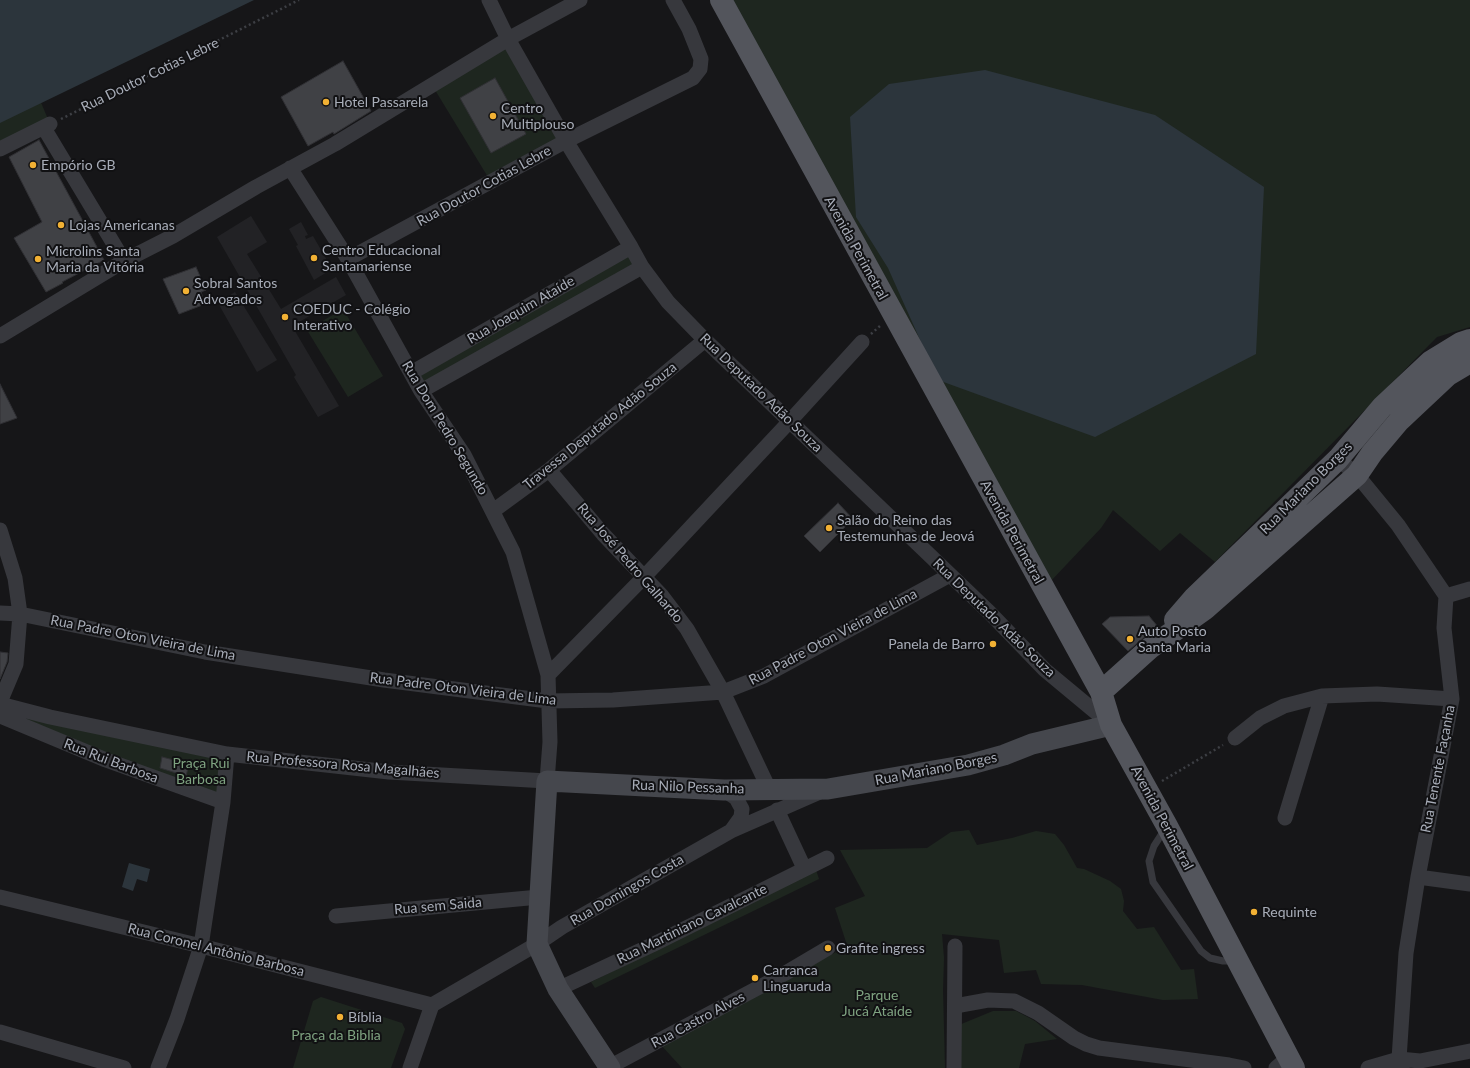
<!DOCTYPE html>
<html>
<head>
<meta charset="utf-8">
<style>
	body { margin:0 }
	canvas { display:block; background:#161618 }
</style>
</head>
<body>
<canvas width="1470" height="1068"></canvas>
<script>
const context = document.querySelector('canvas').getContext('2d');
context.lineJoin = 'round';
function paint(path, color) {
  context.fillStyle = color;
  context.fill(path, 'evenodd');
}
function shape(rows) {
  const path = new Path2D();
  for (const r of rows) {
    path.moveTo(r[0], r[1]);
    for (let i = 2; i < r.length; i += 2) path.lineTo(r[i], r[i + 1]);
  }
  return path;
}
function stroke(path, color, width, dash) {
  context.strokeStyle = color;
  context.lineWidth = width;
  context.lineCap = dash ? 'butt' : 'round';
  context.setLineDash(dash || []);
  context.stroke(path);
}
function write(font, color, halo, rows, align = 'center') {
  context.font = font + ' Lato,sans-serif';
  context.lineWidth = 4;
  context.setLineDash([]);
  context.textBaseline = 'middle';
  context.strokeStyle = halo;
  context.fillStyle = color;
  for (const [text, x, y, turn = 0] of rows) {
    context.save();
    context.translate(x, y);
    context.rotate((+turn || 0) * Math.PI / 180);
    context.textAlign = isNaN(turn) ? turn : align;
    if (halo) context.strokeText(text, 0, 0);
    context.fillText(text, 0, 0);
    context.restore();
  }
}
paint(shape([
	[251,216,267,242,247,254,281,309,336,277,346,295,292,326,339,406,318,417,294,377,296,375,217,237],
	[301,222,308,235,305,236,306,239,313,236,332,269,314,280,296,246,298,245,289,229],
	[235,292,277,360,257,372,218,303]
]), '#222225');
paint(shape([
	[733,0,1470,0,1470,327,1437,337,1215,562,1180,533,1160,551,1113,510,1101,528,1049,583],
	[508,39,566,141,491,182,432,85],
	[37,93,50,124,0,150,0,118],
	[631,247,641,267,421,391,411,373],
	[343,309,383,376,348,397,307,330],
	[19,709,227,754,223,802,0,715],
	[969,830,977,845,1012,838,1036,831,1055,834,1064,845,1077,868,1084,869,1110,881,1121,889,1124,901,1123,911,1137,929,1154,927,1181,970,1194,969,1198,999,1163,1000,1082,985,1041,984,1036,970,1004,973,999,940,942,934,944,958,943,990,945,1068,682,1068,661,1045,838,951,846,942,835,908,865,896,840,850,927,848,951,832],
	[816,870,819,879,595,988,591,982],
	[321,997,402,1023,405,1029,391,1068,293,1068,313,1001],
	[993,1011,1016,1011,1035,1021,1057,1039,1025,1044,1019,1068,959,1068,959,1025]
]), '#1e261f');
paint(shape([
	[0,0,254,0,0,123],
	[985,70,1155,115,1264,187,1256,354,1095,437,938,380,888,268,856,217,850,117,889,84],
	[129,863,150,869,147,882,137,879,133,891,122,887]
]), '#2c353c');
const building = shape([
	[343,61,371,111,334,134,333,132,308,146,281,97,343,61],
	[495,78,526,134,491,153,460,98,495,78],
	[39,140,104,260,62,282,63,283,46,292,14,238,42,222,9,157,39,140],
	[196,267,206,290,201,292,205,304,179,314,163,279,196,267],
	[0,384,17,418,0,424,0,384],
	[838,503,853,519,820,552,804,536,838,503],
	[1149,616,1158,627,1142,639,1128,651,1102,624,1110,617,1149,616],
	[0,652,8,653,7,662,0,679,0,652],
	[162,757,189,764,186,776,160,768,162,757]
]);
paint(building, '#404145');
stroke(building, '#303034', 1);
stroke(shape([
	[61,119,299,0],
	[871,334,881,325],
	[1162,781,1223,745]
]), '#3d3f44', 2.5, [2, 3]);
stroke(shape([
	[1165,829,1154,846,1149,861,1153,882,1201,951,1210,958,1223,961,1235,961]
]), '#37383d', 7);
stroke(shape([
	[489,0,508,39,566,141,631,247,642,267,668,302,705,340,990,613,1045,670,1110,724],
	[44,128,124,261],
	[0,149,50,124],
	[348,259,566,141,693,78,700,69,701,59,689,29,673,0],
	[0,336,124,261,173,236,256,187,335,144,508,39,580,0],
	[411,373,631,247],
	[421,391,642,267],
	[1338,459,1357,475,1398,525,1446,596,1444,628,1452,699,1418,877,1406,953,1399,1059,1402,1068],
	[549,470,603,534,662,596,687,629,723,692,769,789],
	[493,511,549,470,705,340],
	[0,530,15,578,20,614,16,664,0,702],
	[1446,596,1470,589],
	[0,613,20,614,205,652,384,680,548,701,613,700,723,692,764,676,950,575],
	[548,675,644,577,790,421,862,342],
	[0,704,50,717,227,754,389,772,547,781,550,742,548,675,513,552,464,455,421,391,348,259,290,168],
	[0,716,106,760,223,802],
	[1235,738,1260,718,1284,706,1322,696,1377,694,1452,699],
	[724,790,736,798,742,809,741,817,731,831],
	[777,810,804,868],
	[1285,818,1322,696],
	[1418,877,1470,884],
	[0,897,201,946,432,1005],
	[336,916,539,897],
	[558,989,652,945,827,858],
	[432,1005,537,944,562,927,731,831,820,792],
	[955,1006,988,1000,1014,1001,1038,1013,1074,1038,1086,1044,1099,1048,1229,1065,1244,1068],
	[0,1032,124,1068],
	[609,1067,784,974,828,948],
	[158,1068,177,1019,201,946,223,802,227,754],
	[410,1068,432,1005],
	[954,1068,955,946],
	[1276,1068,1289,1057],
	[1368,1068,1399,1059,1420,1061,1470,1051]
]), '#37383d', 15);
stroke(shape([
	[610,1068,558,989,537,944,547,781,724,790,828,789,968,765,1004,755,1032,744,1111,725]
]), '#45474d', 21);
stroke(shape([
	[721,0,1101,692,1111,725,1167,826,1294,1068],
	[1175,620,1194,598,1338,459,1382,407,1430,362,1461,343,1470,340],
	[1101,692,1150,648,1205,609,1357,475,1372,453,1399,421,1448,375,1470,362]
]), '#53555c', 22);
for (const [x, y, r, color] of [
	[326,102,4,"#f2b134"],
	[493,116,4,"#f2b134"],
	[33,165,4,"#f2b134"],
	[61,225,4,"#f2b134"],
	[314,258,4,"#f2b134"],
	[38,259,4,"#f2b134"],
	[186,291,4,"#f2b134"],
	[285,317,4,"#f2b134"],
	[829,528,4,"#f2b134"],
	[1130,639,4,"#f2b134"],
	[993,644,4,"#f2b134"],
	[1254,912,4,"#f2b134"],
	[828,948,4,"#f2b134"],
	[755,978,4,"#f2b134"],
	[340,1017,4,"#f2b134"]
]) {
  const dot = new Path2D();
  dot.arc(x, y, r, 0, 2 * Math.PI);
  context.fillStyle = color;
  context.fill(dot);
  stroke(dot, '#111113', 1.5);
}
write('14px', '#a8adb8', '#111113', [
	["Rua Doutor Cotias Lebre",150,75,-26],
	["Rua Doutor Cotias Lebre",484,186,-29],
	["Avenida Perimetral",856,248,61],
	["Rua Joaquim Ataíde",521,310,-30],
	["Rua Deputado Adão Souza",761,393,44],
	["Travessa Deputado Adão Souza",600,426,-39],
	["Rua Dom Pedro Segundo",445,428,59],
	["Rua Mariano Borges",1306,488,-45],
	["Avenida Perimetral",1012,532,61],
	["Rua José Pedro Galhardo",630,563,49],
	["Rua Deputado Adão Souza",994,618,44],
	["Rua Padre Oton Vieira de Lima",833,637,-28],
	["Rua Padre Oton Vieira de Lima",143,638,11],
	["Rua Padre Oton Vieira de Lima",463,689,7],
	["Rua Rui Barbosa",111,761,21],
	["Rua Professora Rosa Magalhães",343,765,5],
	["Rua Mariano Borges",936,769,-11],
	["Rua Tenente Façanha",1438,769,-79],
	["Rua Nilo Pessanha",688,787,2],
	["Avenida Perimetral",1162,818,62],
	["Rua Domingos Costa",627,890,-30],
	["Rua sem Saida",438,906,-5],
	["Rua Martiniano Cavalcante",692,924,-26],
	["Rua Coronel Antônio Barbosa",216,950,14],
	["Rua Castro Alves",698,1020,-28]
]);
write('14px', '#a8adb8', '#111113', [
	["Hotel Passarela",334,102],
	["Centro",501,108],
	["Multiplouso",501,124],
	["Empório GB",41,165],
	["Lojas Americanas",69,225],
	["Centro Educacional",322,250],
	["Santamariense",322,266],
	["Microlins Santa",46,251],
	["Maria da Vitória",46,267],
	["Sobral Santos",194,283],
	["Advogados",194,299],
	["COEDUC - Colégio",293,309],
	["Interativo",293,325],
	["Salão do Reino das",837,520],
	["Testemunhas de Jeová",837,536],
	["Auto Posto",1138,631],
	["Santa Maria",1138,647],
	["Panela de Barro",985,644,"right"],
	["Requinte",1262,912],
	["Grafite ingress",836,948],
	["Carranca",763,970],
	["Linguaruda",763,986],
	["Bíblia",348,1017]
], 'left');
write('14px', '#7fa381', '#111113', [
	["Praça Rui",201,763],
	["Barbosa",201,779],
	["Parque",877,995],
	["Jucá Ataíde",877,1011],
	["Praça da Biblia",336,1035]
]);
</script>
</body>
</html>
